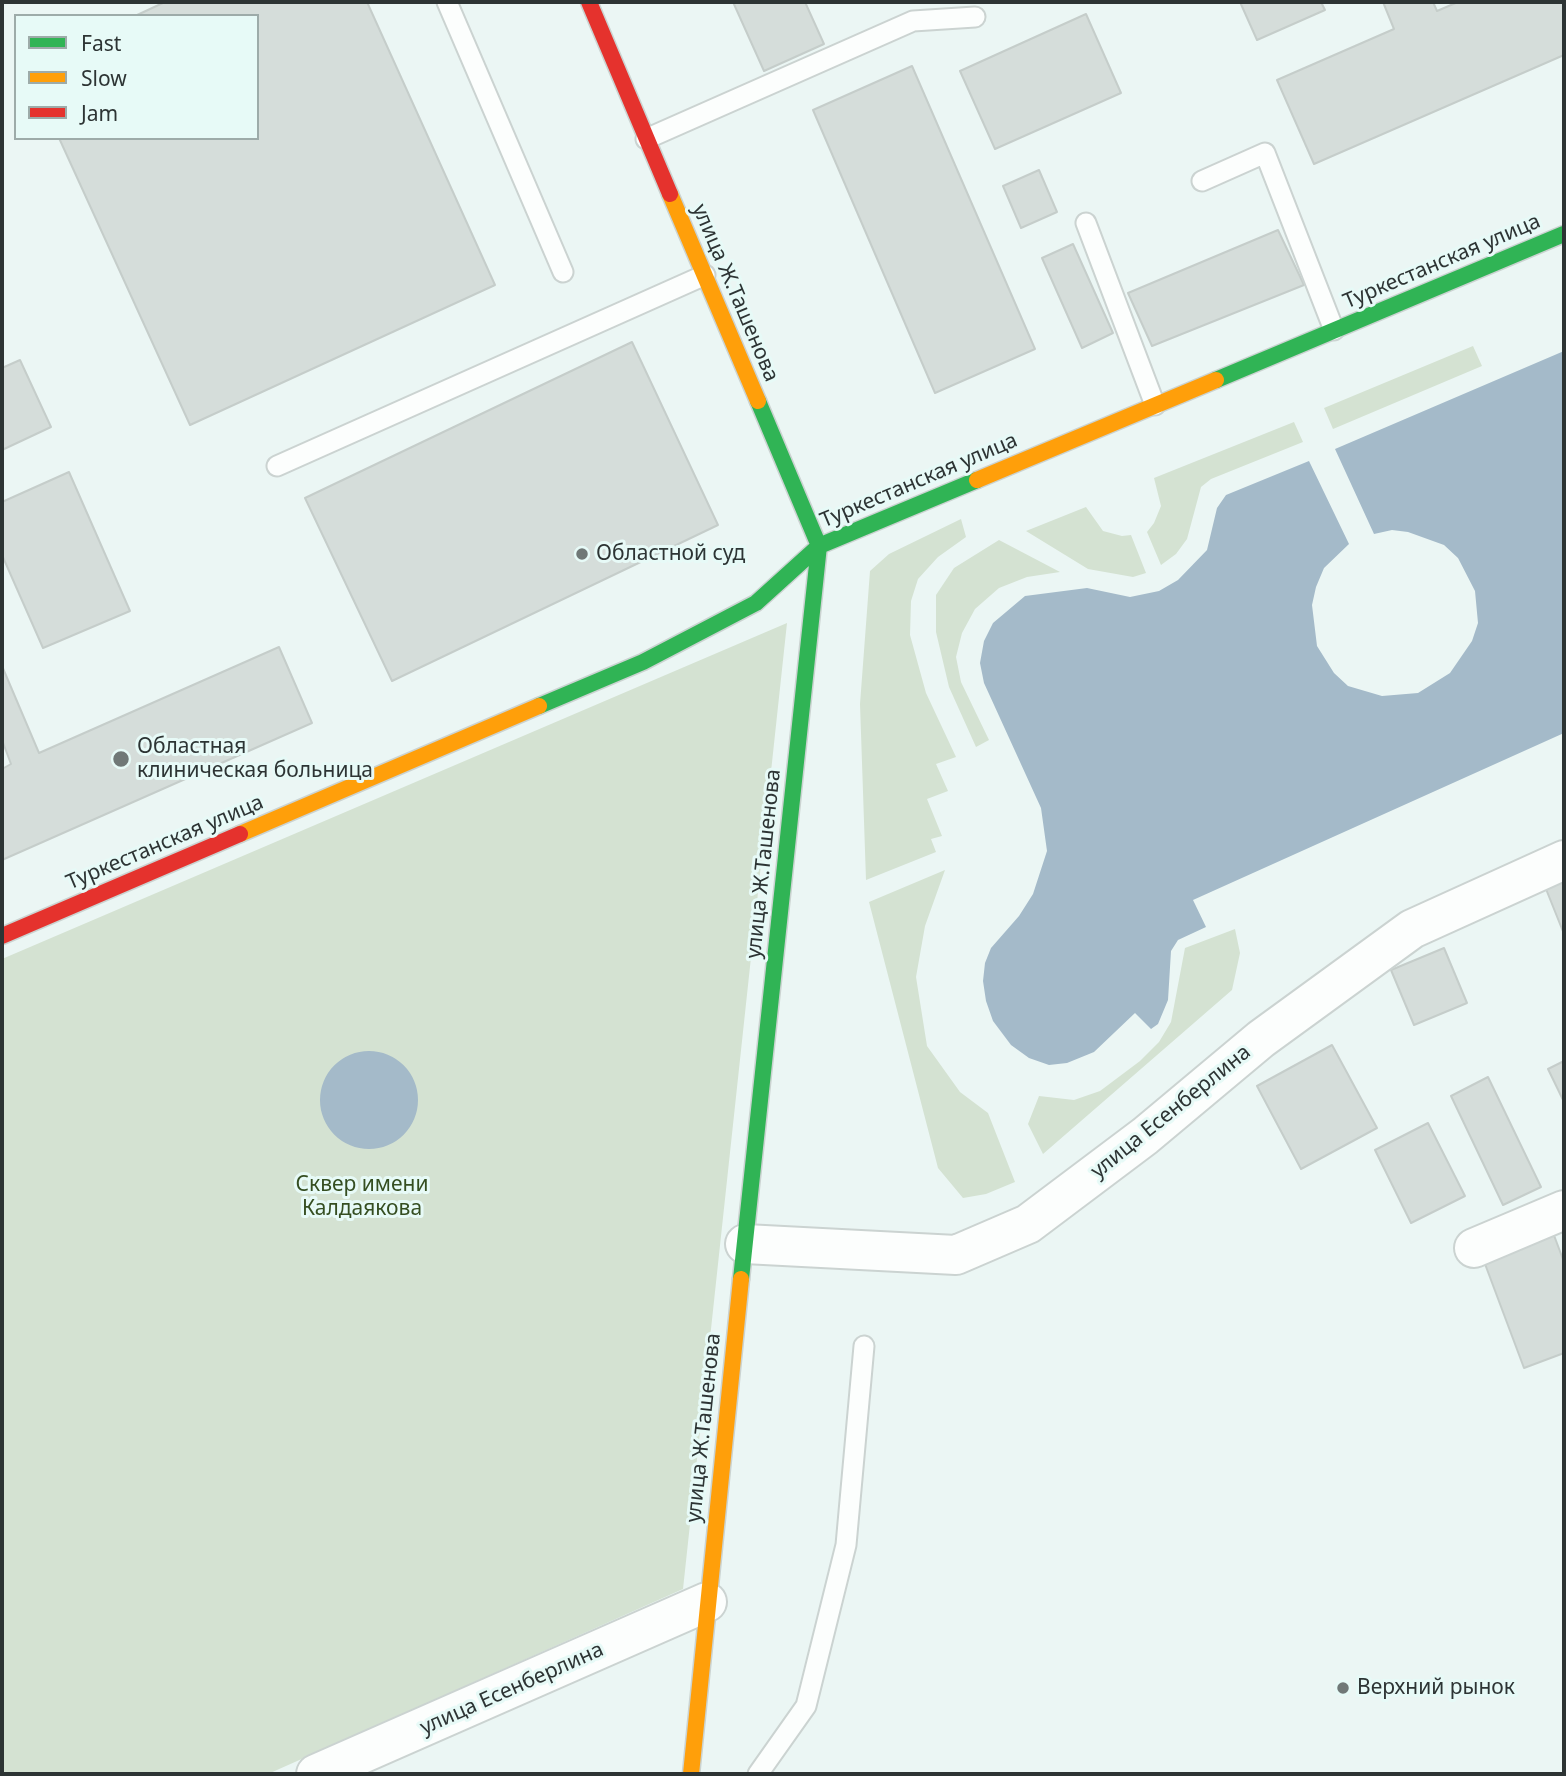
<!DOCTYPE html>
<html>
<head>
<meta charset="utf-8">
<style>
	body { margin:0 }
	#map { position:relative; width:1566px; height:1776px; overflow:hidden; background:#ebf6f4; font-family:"Noto Sans",sans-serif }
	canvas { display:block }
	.frame { position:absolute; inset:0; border:4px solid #2d3434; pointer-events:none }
	.legend { position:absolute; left:14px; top:14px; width:245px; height:126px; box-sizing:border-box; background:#e7faf7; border:2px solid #9daba9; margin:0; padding:9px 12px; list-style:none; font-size:21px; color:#2d3434 }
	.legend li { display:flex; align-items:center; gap:14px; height:35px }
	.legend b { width:35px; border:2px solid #9daba9 }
</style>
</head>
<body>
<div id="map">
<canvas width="1566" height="1776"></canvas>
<div class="frame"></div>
<ul class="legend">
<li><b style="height:9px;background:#30b455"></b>Fast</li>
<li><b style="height:9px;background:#ff9f0a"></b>Slow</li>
<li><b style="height:9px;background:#e5322d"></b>Jam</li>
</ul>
</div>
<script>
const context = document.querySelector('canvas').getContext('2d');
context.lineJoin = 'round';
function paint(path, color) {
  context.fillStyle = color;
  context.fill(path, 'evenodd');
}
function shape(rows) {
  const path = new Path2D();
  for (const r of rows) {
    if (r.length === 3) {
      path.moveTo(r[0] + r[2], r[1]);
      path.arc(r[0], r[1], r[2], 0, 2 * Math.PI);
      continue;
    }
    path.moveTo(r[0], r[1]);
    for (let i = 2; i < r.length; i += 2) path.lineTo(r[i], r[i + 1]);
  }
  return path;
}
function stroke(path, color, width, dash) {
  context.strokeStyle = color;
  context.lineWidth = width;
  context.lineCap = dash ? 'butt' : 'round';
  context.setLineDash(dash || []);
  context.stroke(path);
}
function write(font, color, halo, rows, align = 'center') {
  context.font = font + ' "Noto Sans",sans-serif';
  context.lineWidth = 6;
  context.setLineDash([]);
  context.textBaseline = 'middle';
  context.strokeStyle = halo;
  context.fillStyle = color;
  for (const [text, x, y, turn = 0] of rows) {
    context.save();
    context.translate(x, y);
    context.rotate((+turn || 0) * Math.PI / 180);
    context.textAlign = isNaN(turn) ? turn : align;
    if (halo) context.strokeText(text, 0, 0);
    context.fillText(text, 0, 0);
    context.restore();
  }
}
paint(shape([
	[1473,346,1482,366,1333,429,1324,408],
	[1294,422,1303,442,1211,479,1201,487,1187,539,1176,554,1161,565,1147,532,1154,523,1161,506,1154,478],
	[1086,507,1103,531,1122,536,1131,535,1146,573,1133,577,1088,569,1026,531],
	[961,519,966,537,938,557,918,579,911,601,910,635,926,693,956,757,936,764,948,791,927,799,942,836,931,839,936,852,866,880,860,704,870,571,889,554],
	[999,540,1060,572,1027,577,999,588,975,609,962,633,956,657,961,682,989,740,976,747,949,687,936,632,936,595,954,568],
	[787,623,683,1589,268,1774,2,1774,2,959],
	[945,870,925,926,916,977,927,1046,960,1092,988,1113,1015,1182,986,1194,963,1198,938,1168,869,902],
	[1235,929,1240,953,1232,990,1043,1154,1028,1124,1039,1096,1074,1100,1100,1091,1140,1061,1159,1042,1171,1022,1185,948]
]), '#d4e2d2');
paint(shape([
	[1564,351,1564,733,1193,900,1206,927,1178,940,1171,951,1168,1000,1158,1024,1151,1029,1135,1013,1094,1052,1067,1063,1049,1065,1029,1058,1011,1045,993,1021,986,1001,983,981,985,963,991,948,1019,916,1033,894,1047,851,1041,808,984,683,980,663,984,641,993,623,1025,596,1087,588,1130,597,1159,591,1178,580,1207,550,1217,508,1226,495,1309,461,1349,544,1324,568,1316,587,1312,605,1317,646,1334,673,1348,686,1382,696,1418,693,1450,673,1472,641,1478,623,1475,591,1458,558,1444,545,1408,532,1392,530,1374,534,1335,449],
	[369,1100,49]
]), '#a4bac9');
const building = shape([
	[165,2,367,2,495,285,190,425,59,138,257,138,257,16,135,16,165,2],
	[733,2,805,2,824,44,764,71,733,2],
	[1240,2,1321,2,1325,10,1257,40,1240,2],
	[1383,2,1433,2,1437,11,1458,2,1564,2,1564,55,1314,164,1277,80,1394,29,1383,2],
	[1086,14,1121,93,995,149,960,71,1086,14],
	[912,66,1035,349,935,393,813,110,912,66],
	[1039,170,1057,212,1021,228,1003,186,1039,170],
	[1278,230,1304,285,1152,346,1128,293,1278,230],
	[1073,244,1113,333,1082,348,1042,258,1073,244],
	[632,342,718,525,392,681,305,498,632,342],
	[20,360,51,427,2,450,2,368,20,360],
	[69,472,130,611,43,648,2,555,2,502,69,472],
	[279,647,312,723,2,860,2,769,11,764,2,740,2,666,39,753,279,647],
	[1564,881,1564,934,1546,889,1564,881],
	[1444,948,1467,1003,1414,1025,1391,970,1444,948],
	[1332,1045,1377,1128,1301,1169,1257,1086,1332,1045],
	[1564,1061,1564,1102,1548,1069,1564,1061],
	[1488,1077,1541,1187,1503,1205,1451,1096,1488,1077],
	[1428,1123,1465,1196,1411,1223,1375,1150,1428,1123],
	[1552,1230,1564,1262,1564,1353,1524,1368,1482,1256,1552,1230]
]);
paint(building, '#d5ddda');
stroke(building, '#c5cdca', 2);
const lane = shape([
	[447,2,563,272],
	[646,139,913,21,975,17],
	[1202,181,1265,153,1334,330],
	[1086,223,1155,405],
	[277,466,705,275],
	[758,1774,806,1706,846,1545,864,1346]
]);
const street = shape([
	[745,1244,956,1255,1028,1224,1145,1136,1261,1039,1412,929,1564,860],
	[1474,1248,1564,1210],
	[316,1774,707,1602]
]);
const fast = shape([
	[1216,380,1564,234],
	[539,706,643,662,756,603,819,546,977,480],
	[741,1279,819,546,758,401]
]);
const slow = shape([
	[670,194,758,401],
	[977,480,1216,380],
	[240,834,539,706],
	[691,1774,741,1279]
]);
const jam = shape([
	[589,2,670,194],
	[2,936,240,834]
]);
stroke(lane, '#cbd3d1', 23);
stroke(street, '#cbd3d1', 42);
stroke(fast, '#cbd3d1', 19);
stroke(slow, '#cbd3d1', 19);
stroke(jam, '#cbd3d1', 19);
stroke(lane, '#fcfefd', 19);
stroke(street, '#fcfefd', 38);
stroke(fast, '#30b455', 16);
stroke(slow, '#ff9f0a', 16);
stroke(jam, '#e5322d', 16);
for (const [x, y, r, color] of [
	[582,554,7,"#707877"],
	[121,759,9,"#707877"],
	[1343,1688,7,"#707877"]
]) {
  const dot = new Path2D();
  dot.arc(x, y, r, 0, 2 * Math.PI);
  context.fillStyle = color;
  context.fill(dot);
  stroke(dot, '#e7faf7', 2.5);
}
write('21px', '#2d3434', '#e7faf7', [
	["Туркестанская улица",1442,262,-23],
	["улица Ж.Ташенова",735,293,67],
	["Туркестанская улица",919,481,-23],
	["Туркестанская улица",165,843,-23],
	["улица Ж.Ташенова",764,864,-84],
	["улица Есенберлина",1171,1112,-39],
	["улица Ж.Ташенова",704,1428,-84],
	["улица Есенберлина",512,1689,-24]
]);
write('21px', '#2d3434', '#e7faf7', [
	["Областной суд",596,554],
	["Областная",137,747],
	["клиническая больница",137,771],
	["Верхний рынок",1357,1688]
], 'left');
write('21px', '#354e21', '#e7faf7', [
	["Сквер имени",362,1185],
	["Калдаякова",362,1209]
]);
</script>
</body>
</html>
